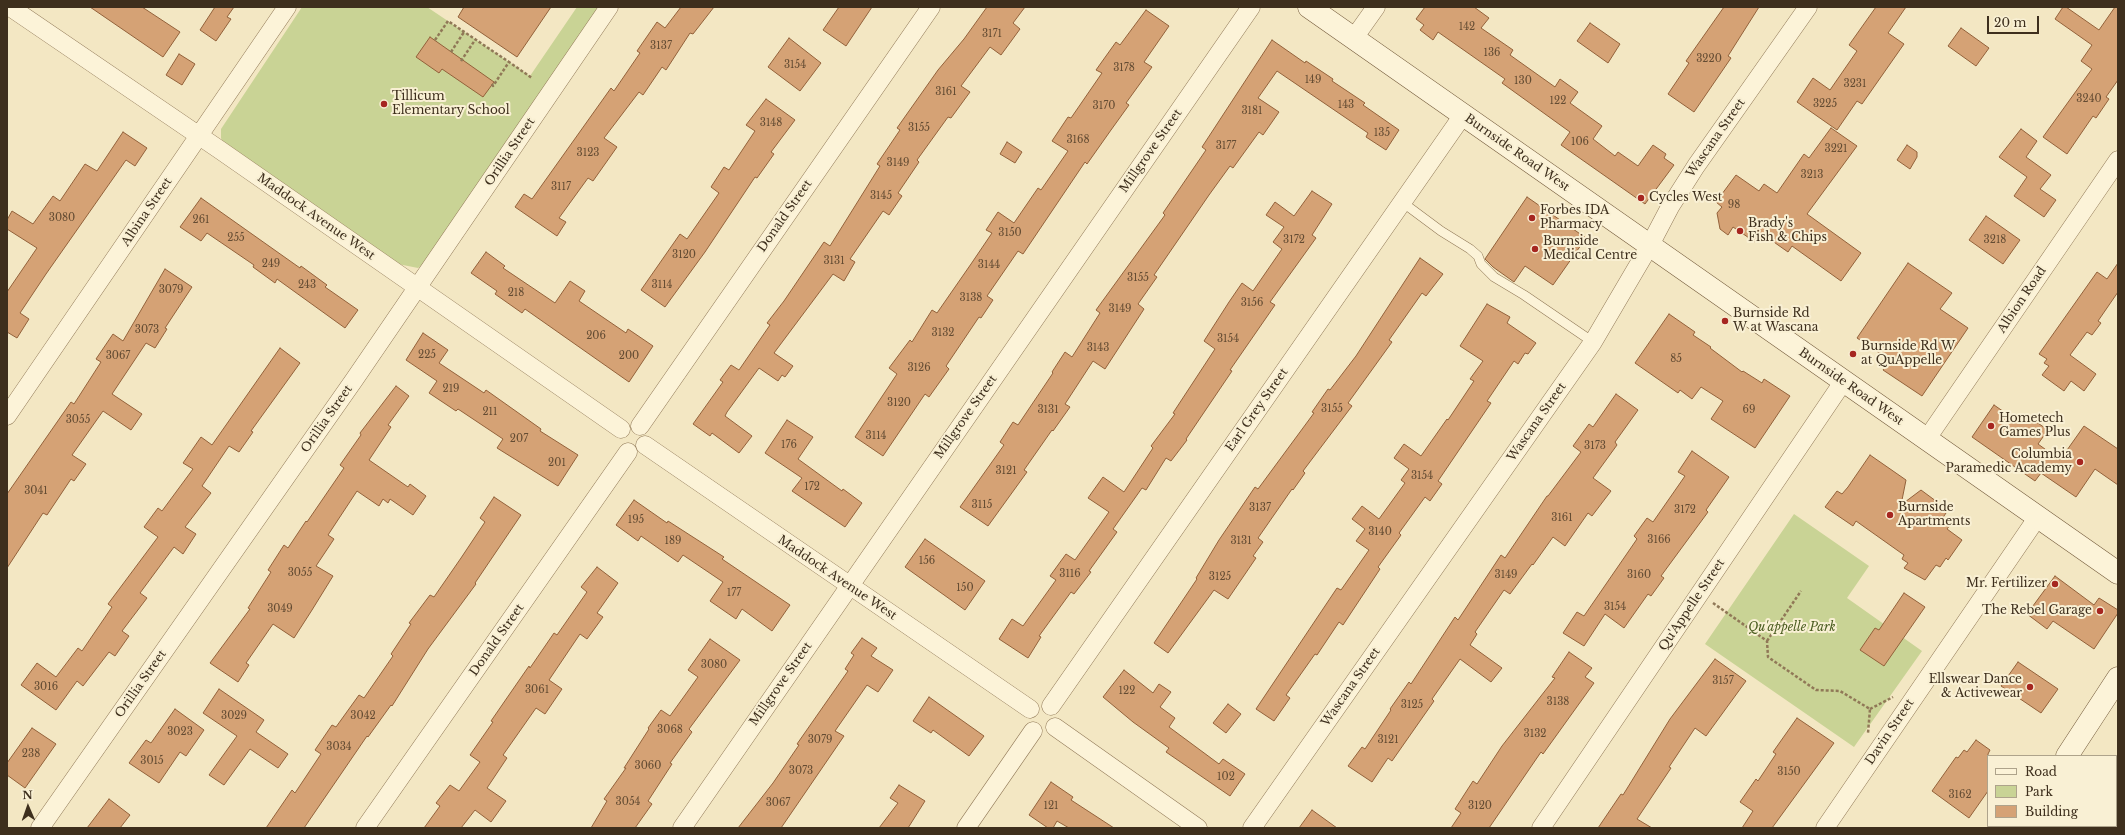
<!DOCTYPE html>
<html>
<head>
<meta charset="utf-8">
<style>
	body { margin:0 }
	#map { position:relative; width:2125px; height:835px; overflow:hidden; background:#f3e7c3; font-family:"Libre Baskerville",serif }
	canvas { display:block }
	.frame { position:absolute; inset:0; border:8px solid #3e2f1d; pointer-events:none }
	.legend { position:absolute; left:1987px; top:755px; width:130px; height:72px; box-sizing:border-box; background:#f9f0d4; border:1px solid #aea38b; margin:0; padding:5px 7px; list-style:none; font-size:12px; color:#3e2f1d }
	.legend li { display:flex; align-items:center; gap:8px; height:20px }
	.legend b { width:20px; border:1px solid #aea38b }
	.north { position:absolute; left:8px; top:787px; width:40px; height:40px; -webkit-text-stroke:3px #f9f0d4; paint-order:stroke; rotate:358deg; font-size:11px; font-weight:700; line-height:16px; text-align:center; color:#3e2f1d }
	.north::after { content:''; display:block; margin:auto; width:14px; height:18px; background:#3e2f1d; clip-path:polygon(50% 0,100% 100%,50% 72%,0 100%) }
	.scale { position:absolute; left:1987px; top:16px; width:52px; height:18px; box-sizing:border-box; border:2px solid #3e2f1d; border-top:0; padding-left:5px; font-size:12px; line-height:14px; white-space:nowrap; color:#3e2f1d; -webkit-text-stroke:3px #f9f0d4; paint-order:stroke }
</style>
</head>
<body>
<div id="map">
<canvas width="2125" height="835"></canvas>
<div class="frame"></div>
<ul class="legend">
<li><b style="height:5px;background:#fcf3d8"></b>Road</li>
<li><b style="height:11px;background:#c9d395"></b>Park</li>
<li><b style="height:11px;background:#d5a275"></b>Building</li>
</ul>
<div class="north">N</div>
<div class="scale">20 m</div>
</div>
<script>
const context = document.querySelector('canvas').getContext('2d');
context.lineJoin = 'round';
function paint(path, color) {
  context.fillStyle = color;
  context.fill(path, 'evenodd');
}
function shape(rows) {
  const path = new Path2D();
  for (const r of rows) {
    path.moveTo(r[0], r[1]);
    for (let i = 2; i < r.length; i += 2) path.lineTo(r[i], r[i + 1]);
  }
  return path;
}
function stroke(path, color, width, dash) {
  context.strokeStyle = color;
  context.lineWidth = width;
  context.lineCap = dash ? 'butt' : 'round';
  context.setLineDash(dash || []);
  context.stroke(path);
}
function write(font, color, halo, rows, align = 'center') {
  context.font = font + ' "Libre Baskerville",serif';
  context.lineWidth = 4;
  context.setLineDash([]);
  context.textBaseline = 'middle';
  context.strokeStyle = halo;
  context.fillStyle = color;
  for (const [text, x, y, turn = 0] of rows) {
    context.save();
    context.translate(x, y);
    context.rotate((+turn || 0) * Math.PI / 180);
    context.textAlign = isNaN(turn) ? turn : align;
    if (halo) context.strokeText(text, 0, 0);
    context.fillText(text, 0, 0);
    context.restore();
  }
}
paint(shape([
	[302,7,427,7,530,76,577,7,600,7,423,264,418,268,398,264,224,145,221,138,221,129],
	[1794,514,1869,566,1847,598,1922,651,1854,747,1705,644]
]), '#c9d395');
const building = shape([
	[90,7,142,7,180,32,163,57,90,7],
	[215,7,234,7,227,17,231,19,216,41,200,30,215,7],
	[464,7,551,7,517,57,458,17,464,7],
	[681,7,714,7,693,34,690,33,666,70,662,67,643,95,639,92,604,138,617,147,593,181,588,178,559,218,566,222,557,236,515,207,524,194,532,199,611,88,614,91,640,53,637,51,657,22,665,28,681,7],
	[839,7,872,7,846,46,823,30,839,7],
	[987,7,1025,7,1013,23,1020,29,1001,55,990,47,961,86,970,92,951,118,948,117,917,160,919,162,898,193,902,196,889,215,883,211,850,259,855,262,844,281,833,274,774,353,793,366,785,377,782,375,778,381,759,368,727,412,725,416,752,436,739,453,712,433,710,436,693,424,723,382,720,380,731,365,739,370,770,325,767,323,784,301,824,242,830,246,880,166,877,164,900,130,897,128,938,70,964,39,987,7],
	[1425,7,1474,7,1489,18,1481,28,1513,50,1510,55,1555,87,1560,79,1578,92,1570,103,1602,126,1593,139,1615,156,1618,152,1638,166,1653,145,1666,154,1664,158,1674,165,1645,204,1561,145,1570,132,1502,83,1505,79,1438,32,1433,40,1420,30,1424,25,1416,19,1425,7],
	[1724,7,1759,7,1728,56,1731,58,1694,112,1668,94,1689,63,1686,61,1724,7],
	[1876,7,1906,7,1888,33,1904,44,1862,104,1857,101,1837,130,1797,102,1813,78,1830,90,1857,51,1849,45,1876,7],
	[2063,7,2066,7,2099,30,2115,7,2118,7,2118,80,2106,97,2109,99,2096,118,2093,116,2067,154,2043,137,2092,69,2081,61,2092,45,2055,19,2063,7],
	[1146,10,1169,26,1144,62,1152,67,1126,103,1129,105,1111,130,1087,164,1085,162,1023,254,1018,251,987,296,993,300,981,318,979,317,946,366,949,369,929,397,925,394,883,456,855,437,897,374,889,368,910,340,912,342,932,310,937,313,971,264,992,233,986,230,998,212,1014,223,1038,188,1041,190,1068,151,1052,141,1068,117,1071,118,1102,73,1096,70,1116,42,1120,45,1146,10],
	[1590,23,1620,44,1608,63,1577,41,1590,23],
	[1961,28,1989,48,1976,66,1948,46,1961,28],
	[430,37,494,82,483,97,442,69,439,73,416,57,430,37],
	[789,38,821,63,800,91,768,67,789,38],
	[1272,40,1305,63,1306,61,1333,79,1332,81,1365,103,1363,105,1399,130,1386,150,1366,137,1368,133,1277,71,1258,98,1279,112,1263,135,1259,132,1233,168,1230,166,1209,195,1154,275,1157,277,1138,304,1144,309,1105,369,1093,361,1065,404,1070,407,1053,431,1052,430,1024,470,1027,472,988,526,960,507,1004,445,1000,442,1013,422,1018,425,1053,373,1052,372,1065,352,1072,357,1100,313,1096,310,1165,215,1163,213,1206,150,1202,147,1272,40],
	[179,54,195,64,182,85,166,75,179,54],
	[766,99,795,120,771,152,774,154,757,178,755,177,705,252,665,307,641,290,680,234,687,239,719,193,711,187,724,167,729,170,755,131,746,125,766,99],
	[1831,128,1857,146,1807,214,1861,253,1841,281,1792,246,1788,252,1761,233,1755,242,1733,227,1728,235,1720,229,1717,213,1722,207,1716,202,1736,175,1759,191,1764,184,1777,193,1804,154,1809,158,1831,128],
	[2021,129,2037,141,2026,157,2051,175,2040,189,2056,200,2044,217,2014,196,2027,177,1999,157,2021,129],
	[123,132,147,148,135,166,126,160,46,274,20,313,29,319,17,338,7,332,7,292,37,248,7,229,7,220,12,211,33,224,53,196,60,201,85,164,97,171,123,132],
	[1007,142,1022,152,1015,163,1000,154,1007,142],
	[1907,145,1917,152,1917,157,1910,169,1897,160,1907,145],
	[1312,191,1332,204,1312,235,1316,238,1270,302,1275,305,1230,370,1232,371,1186,439,1187,440,1171,461,1166,458,1146,490,1142,488,1113,529,1117,532,1089,571,1091,572,1074,594,1071,592,1039,636,1041,637,1028,658,999,639,1012,619,1023,626,1056,580,1050,576,1066,554,1075,560,1109,512,1088,498,1103,477,1124,492,1153,448,1151,446,1175,414,1173,413,1215,349,1204,341,1229,302,1242,283,1253,291,1282,249,1273,242,1284,227,1266,215,1275,202,1294,216,1312,191],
	[1527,197,1586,238,1553,285,1525,266,1514,282,1493,267,1485,259,1527,197],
	[201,198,300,268,301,266,327,285,325,287,358,310,345,328,277,279,275,283,253,267,254,265,207,233,201,241,180,227,201,198],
	[1986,216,2020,240,2003,264,1969,240,1986,216],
	[486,252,505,266,503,268,555,303,570,281,585,291,579,301,626,333,628,329,653,346,629,382,525,309,522,313,495,294,497,291,471,273,486,252],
	[1420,258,1443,274,1426,296,1422,293,1389,340,1392,342,1348,403,1352,406,1303,471,1305,473,1293,490,1292,489,1258,538,1263,542,1253,556,1256,558,1228,599,1214,590,1168,653,1154,643,1197,579,1196,578,1219,540,1255,487,1258,489,1314,413,1312,412,1328,389,1330,390,1356,356,1420,258],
	[1908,263,1952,293,1940,309,1968,328,1922,396,1883,370,1890,360,1857,338,1908,263],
	[2118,263,2118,292,2098,321,2101,323,2092,335,2087,332,2070,355,2096,374,2084,391,2071,381,2064,391,2042,375,2049,366,2044,363,2047,359,2039,354,2097,272,2107,279,2118,263],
	[165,269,192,287,165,328,167,329,155,348,146,343,112,394,142,414,131,430,103,411,72,455,86,464,74,481,71,479,47,515,43,513,7,568,7,494,71,402,74,404,101,362,96,359,113,334,123,341,165,269],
	[1487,304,1510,317,1507,323,1536,343,1528,354,1525,353,1518,364,1514,361,1487,401,1491,403,1438,481,1442,484,1430,501,1425,497,1399,533,1401,535,1378,567,1380,569,1343,625,1339,622,1317,655,1315,654,1286,695,1290,698,1274,721,1256,709,1337,588,1341,590,1369,550,1356,541,1365,529,1352,519,1362,506,1379,519,1405,483,1401,480,1409,469,1394,458,1404,444,1421,456,1447,419,1448,420,1474,381,1470,379,1483,361,1460,346,1487,304],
	[1669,314,1695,332,1693,335,1711,347,1710,348,1742,372,1743,371,1762,383,1764,379,1790,396,1755,448,1711,419,1723,401,1701,387,1692,399,1680,390,1678,393,1635,363,1669,314],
	[423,333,448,350,439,363,484,393,486,390,541,429,540,431,578,455,558,486,497,448,503,439,458,409,456,411,429,393,437,381,406,360,423,333],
	[280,348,300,363,251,431,253,432,239,452,229,446,202,486,211,493,185,527,196,534,183,554,174,547,140,593,147,598,122,631,129,636,115,656,109,652,83,686,77,681,56,710,21,685,37,663,56,677,78,648,82,651,112,607,108,604,158,537,144,527,158,508,162,511,193,469,183,463,201,437,212,445,280,348],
	[396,386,409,396,388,425,391,427,369,460,408,487,410,484,426,496,413,515,390,499,388,503,383,499,379,506,357,491,328,535,334,539,316,566,333,576,312,610,294,638,273,624,246,663,249,665,238,682,210,663,250,609,248,608,271,572,268,570,284,545,288,548,306,521,307,522,344,468,340,465,361,435,360,433,396,386],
	[1616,394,1638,410,1615,442,1617,445,1593,478,1611,491,1592,516,1588,513,1565,546,1553,537,1533,565,1532,564,1510,594,1504,590,1475,632,1477,634,1470,645,1502,668,1491,682,1460,659,1432,699,1434,701,1392,761,1388,758,1372,782,1348,766,1362,747,1365,749,1391,710,1390,709,1409,682,1411,684,1455,617,1458,620,1501,555,1505,558,1547,496,1548,496,1581,452,1573,446,1589,424,1593,427,1616,394],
	[1994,405,2020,423,2026,415,2048,430,2038,444,2060,460,2084,426,2118,449,2118,485,2095,469,2076,497,2041,473,2035,481,1972,437,1994,405],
	[787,420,813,437,798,459,842,491,843,489,862,503,845,527,792,491,802,478,765,453,787,420],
	[1692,451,1729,477,1706,510,1708,512,1661,576,1664,578,1651,596,1648,594,1624,628,1605,614,1584,646,1563,633,1577,612,1584,616,1637,539,1634,536,1647,518,1653,522,1685,476,1678,472,1692,451],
	[1870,455,1906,480,1901,505,1921,490,1948,510,1942,519,1950,525,1947,529,1962,540,1948,560,1946,558,1940,567,1936,565,1925,580,1904,568,1908,563,1902,559,1904,555,1856,521,1853,526,1825,507,1837,491,1842,494,1848,487,1870,455],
	[494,497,521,515,475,583,476,584,428,649,392,706,391,705,368,737,367,736,304,828,266,828,292,790,295,793,321,754,315,750,332,725,336,727,359,695,364,698,393,656,391,654,411,624,409,623,430,595,434,597,461,558,485,522,480,518,494,497],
	[634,500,667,523,668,521,724,557,722,559,790,605,772,631,742,609,736,619,710,601,723,582,683,555,678,562,641,536,638,541,616,525,634,500],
	[925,539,985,581,965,610,905,567,925,539],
	[597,567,618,583,597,613,603,617,587,639,580,634,549,680,562,689,545,714,536,708,503,755,507,758,487,788,506,801,491,822,475,810,461,828,424,828,440,806,436,803,450,785,459,791,480,762,470,755,493,722,491,721,529,666,530,668,554,633,557,635,587,592,581,587,597,567],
	[2055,576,2094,605,2099,598,2118,610,2118,613,2094,649,2053,621,2047,629,2027,614,2055,576],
	[1904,593,1925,607,1884,666,1860,650,1875,628,1879,630,1904,593],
	[862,638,877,648,871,656,893,670,878,692,867,685,835,731,844,736,781,828,738,828,773,783,799,745,797,744,848,671,845,669,854,655,851,653,862,638],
	[710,639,740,660,689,729,692,732,670,763,672,764,648,801,652,804,635,828,591,828,607,801,604,799,626,768,624,768,649,729,648,728,661,710,670,716,698,677,688,670,710,639],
	[1569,652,1592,668,1585,677,1594,683,1543,754,1541,752,1489,828,1451,828,1461,813,1455,809,1473,781,1477,784,1502,746,1555,678,1552,677,1569,652],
	[1715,659,1746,681,1706,736,1695,728,1669,767,1671,768,1637,819,1652,828,1598,828,1621,794,1623,795,1670,719,1715,659],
	[2018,662,2058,689,2041,713,2001,686,2018,662],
	[1124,670,1153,693,1159,684,1171,692,1160,707,1175,718,1169,727,1219,764,1223,759,1245,774,1230,796,1166,752,1169,748,1133,722,1103,697,1124,670],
	[219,689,264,720,256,732,288,754,278,768,250,749,224,785,209,775,237,736,203,713,219,689],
	[929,697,984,736,969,756,933,730,931,733,913,721,929,697],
	[1228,704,1241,714,1226,733,1213,723,1228,704],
	[175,709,204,730,186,756,180,752,159,783,129,763,146,740,151,743,175,709],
	[1797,718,1834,743,1772,828,1742,828,1753,811,1740,802,1756,779,1758,781,1776,754,1773,752,1797,718],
	[32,728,56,744,25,788,7,775,7,763,32,728],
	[1976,740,1990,750,1988,754,1988,791,1969,818,1932,791,1956,757,1958,758,1964,750,1967,752,1976,740],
	[1051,782,1073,797,1071,800,1114,828,1069,828,1057,821,1053,828,1048,828,1029,815,1051,782],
	[899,785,925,801,908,828,879,828,898,803,890,798,899,785],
	[109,799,130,815,120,828,87,828,109,799],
	[1312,810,1337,828,1299,828,1312,810]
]);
paint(building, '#d5a275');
stroke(building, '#92613a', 1);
const service = shape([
	[1402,202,1441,231,1470,249,1478,256,1481,264,1494,277,1524,295,1593,342]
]);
const minor = shape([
	[10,7,220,150,621,429],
	[1354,38,1376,7],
	[7,416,287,7],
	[640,426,931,7],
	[1926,440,2118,160],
	[645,445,1030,709],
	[1051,706,1463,115],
	[1055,727,1198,828],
	[40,828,354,380,609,7],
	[365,828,628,452],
	[682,828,1251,7],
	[966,828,1033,731],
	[1252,828,1593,342,1650,245,1670,207,1696,166,1808,7],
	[1541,828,1843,382],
	[1825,828,2037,518]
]);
const secondary = shape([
	[1309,7,2118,573],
	[2067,756,2118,678],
	[2020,828,2021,826]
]);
stroke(service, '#907857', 10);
stroke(minor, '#907857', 19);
stroke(secondary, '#72593a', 23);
stroke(shape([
	[435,40,448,21,509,62],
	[451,52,464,32],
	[461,61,475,40],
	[492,84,493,86,509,62,532,78],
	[1713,603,1767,641,1768,657,1816,690,1840,691,1870,709,1868,733],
	[1767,641,1801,591],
	[1870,709,1893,697]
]), '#907857', 2.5, [3, 2]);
stroke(service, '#fcf3d8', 9);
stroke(minor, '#fcf3d8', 18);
stroke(secondary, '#fcf3d8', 22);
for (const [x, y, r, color] of [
	[384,104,4,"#a62620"],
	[1641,198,4,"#a62620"],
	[1532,218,4,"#a62620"],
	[1740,231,4,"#a62620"],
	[1535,249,4,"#a62620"],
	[1725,321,4,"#a62620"],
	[1853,354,4,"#a62620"],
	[1991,426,4,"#a62620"],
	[2080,462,4,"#a62620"],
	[1890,515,4,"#a62620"],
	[2055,584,4,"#a62620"],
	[2100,611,4,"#a62620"],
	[2030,687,4,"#a62620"]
]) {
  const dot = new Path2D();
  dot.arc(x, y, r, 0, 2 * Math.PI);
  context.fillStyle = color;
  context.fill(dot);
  stroke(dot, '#f9f0d4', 1.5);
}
write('10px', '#644c33', null, [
	["142",1467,27],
	["3171",992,34],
	["3137",661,46],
	["136",1492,53],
	["3220",1709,59],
	["3154",795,65],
	["3178",1124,68],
	["149",1313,80],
	["130",1523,81],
	["3231",1855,84],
	["3161",946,92],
	["3240",2089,99],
	["122",1558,101],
	["3225",1825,104],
	["143",1346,105],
	["3170",1104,106],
	["3181",1252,111],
	["3148",771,123],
	["3155",919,128],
	["135",1382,133],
	["3168",1078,140],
	["106",1580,142],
	["3177",1226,146],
	["3221",1836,149],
	["3123",588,153],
	["3149",898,163],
	["3213",1812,175],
	["3117",561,187],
	["3145",881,196],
	["98",1734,205],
	["3080",62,218],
	["261",201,220],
	["3150",1010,233],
	["255",236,238],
	["3172",1294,240],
	["3218",1995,240],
	["3120",684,255],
	["3131",834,261],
	["249",271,264],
	["3144",989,265],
	["3155",1138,278],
	["243",307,285],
	["3114",662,285],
	["3079",171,290],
	["218",516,293],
	["3138",971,298],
	["3156",1252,303],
	["3149",1120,309],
	["3073",147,330],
	["3132",943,333],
	["206",596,336],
	["3154",1228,339],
	["3143",1098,348],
	["225",427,355],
	["3067",118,356],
	["200",629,356],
	["85",1676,359],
	["3126",919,368],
	["219",451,389],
	["3120",899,403],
	["3155",1332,409],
	["3131",1048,410],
	["69",1749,410],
	["211",490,412],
	["3055",78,420],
	["3114",876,436],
	["207",519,439],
	["176",789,445],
	["3173",1595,446],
	["201",557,463],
	["3121",1006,471],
	["3154",1422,476],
	["172",812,487],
	["3041",36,491],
	["3115",982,505],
	["3137",1260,508],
	["3172",1685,510],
	["3161",1562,518],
	["195",636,520],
	["3140",1380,532],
	["3166",1659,540],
	["189",673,541],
	["3131",1241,541],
	["156",927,561],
	["3055",300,573],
	["3116",1070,574],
	["3149",1506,575],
	["3160",1639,575],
	["3125",1220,577],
	["150",965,588],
	["177",734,593],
	["3154",1615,607],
	["3049",280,609],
	["3080",714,665],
	["3157",1723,681],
	["3016",46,687],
	["3061",537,690],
	["122",1127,691],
	["3138",1558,702],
	["3125",1412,705],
	["3029",234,716],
	["3042",363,716],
	["3068",670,730],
	["3023",180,732],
	["3132",1535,734],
	["3079",820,740],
	["3121",1388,740],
	["3034",339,747],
	["238",31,754],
	["3015",152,761],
	["3060",648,766],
	["3073",801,771],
	["3150",1789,772],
	["102",1226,777],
	["3162",1960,795],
	["3054",628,802],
	["3067",778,803],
	["121",1051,806],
	["3120",1480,806]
]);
write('12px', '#3e2f1d', '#f9f0d4', [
	["Tillicum",392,97],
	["Elementary School",392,111],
	["Cycles West",1649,198],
	["Forbes IDA",1540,211],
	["Pharmacy",1540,225],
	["Brady's",1748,224],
	["Fish & Chips",1748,238],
	["Burnside",1543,242],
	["Medical Centre",1543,256],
	["Burnside Rd",1733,314],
	["W at Wascana",1733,328],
	["Burnside Rd W",1861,347],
	["at QuAppelle",1861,361],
	["Hometech",1999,419],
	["Games Plus",1999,433],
	["Columbia",2072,455,"right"],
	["Paramedic Academy",2072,469,"right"],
	["Burnside",1898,508],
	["Apartments",1898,522],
	["Mr. Fertilizer",2047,584,"right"],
	["The Rebel Garage",2092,611,"right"],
	["Ellswear Dance",2022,680,"right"],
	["& Activewear",2022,694,"right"]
], 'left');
write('12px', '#3e2f1d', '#f9f0d4', [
	["Wascana Street",1716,138,-55],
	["Millgrove Street",1151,151,-55],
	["Orillia Street",510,152,-56],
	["Burnside Road West",1517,153,35],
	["Albina Street",147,212,-56],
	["Donald Street",785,216,-55],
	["Maddock Avenue West",316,217,35],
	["Albion Road",2022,300,-56],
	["Burnside Road West",1851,387,35],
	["Earl Grey Street",1257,410,-55],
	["Millgrove Street",966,417,-55],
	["Orillia Street",327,419,-55],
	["Wascana Street",1537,422,-55],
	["Maddock Avenue West",837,578,34],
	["Qu'Appelle Street",1692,605,-56],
	["Donald Street",497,640,-55],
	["Orillia Street",141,684,-55],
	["Millgrove Street",781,684,-55],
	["Wascana Street",1351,687,-55],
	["Davin Street",1890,732,-56]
]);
write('italic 12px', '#4b5d21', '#f9f0d4', [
	["Qu'appelle Park",1792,628]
]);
</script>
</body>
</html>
